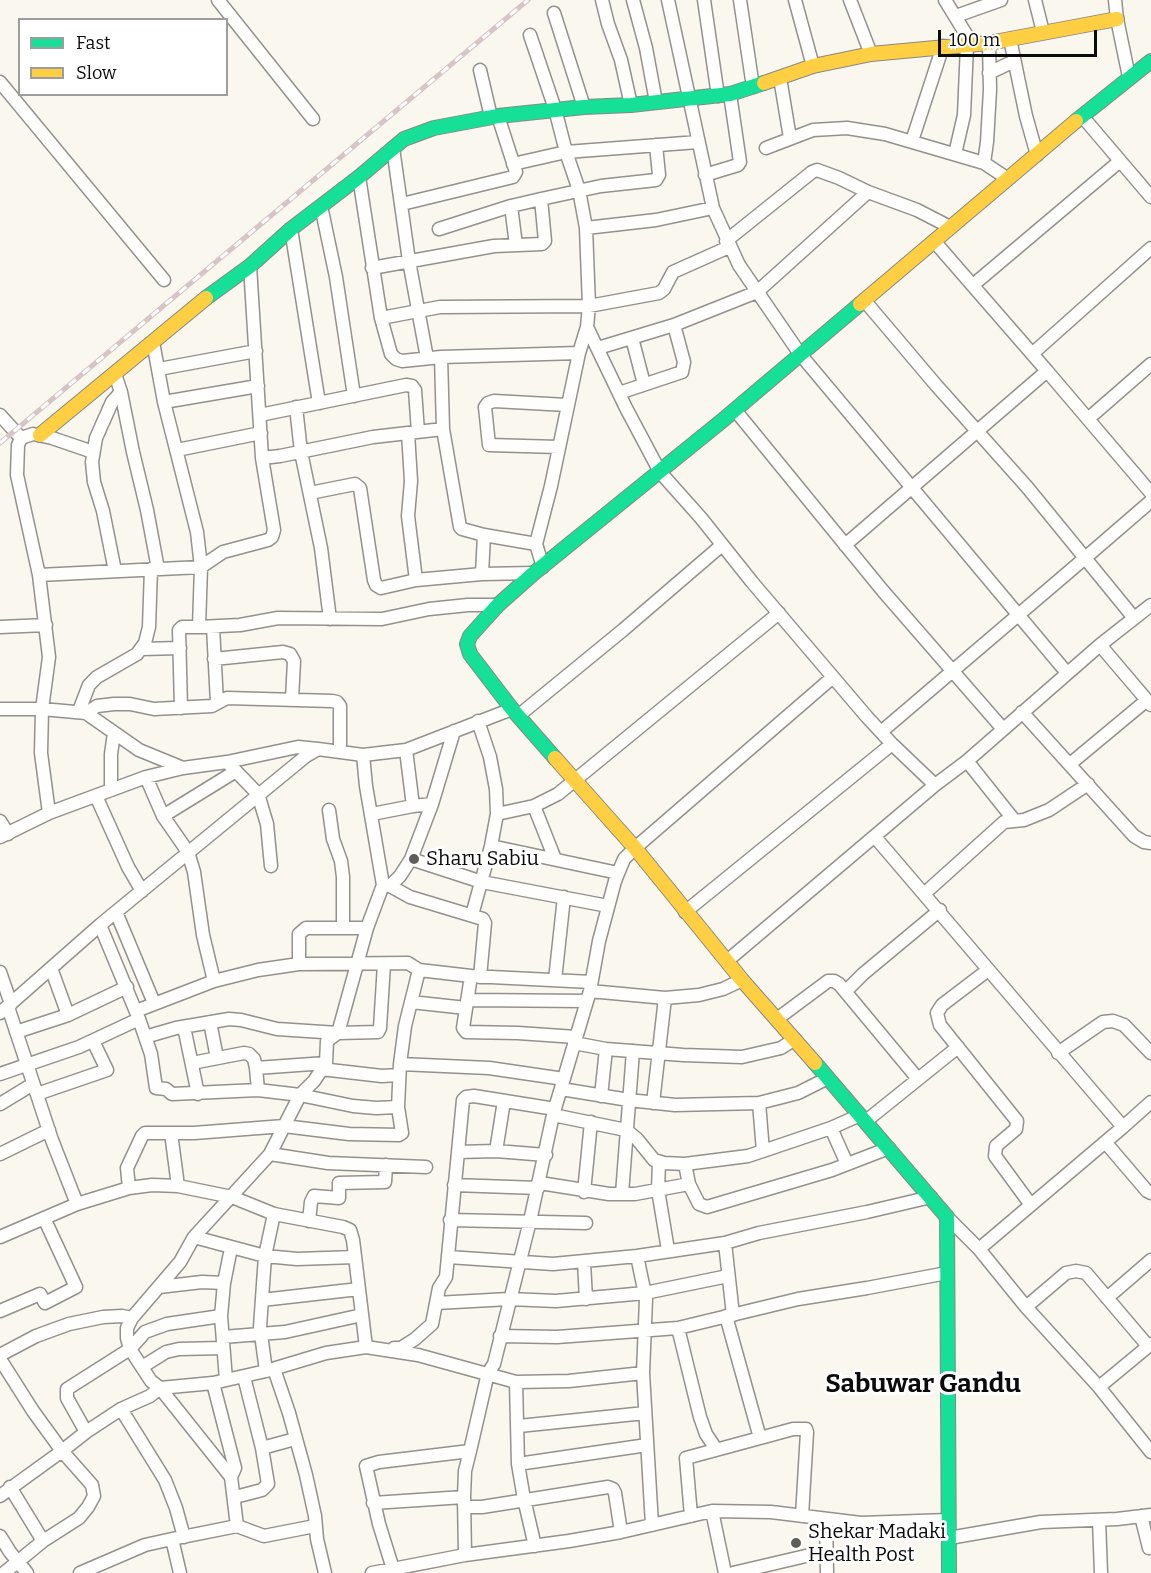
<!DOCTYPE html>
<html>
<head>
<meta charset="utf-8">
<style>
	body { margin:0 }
	#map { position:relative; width:1151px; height:1573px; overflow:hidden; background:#faf7ef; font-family:Bitter,serif }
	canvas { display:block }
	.legend { position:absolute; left:18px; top:18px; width:210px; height:78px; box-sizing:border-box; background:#fff; border:2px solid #9d9d9d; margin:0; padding:8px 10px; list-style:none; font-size:18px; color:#0b0b0b }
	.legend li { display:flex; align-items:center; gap:12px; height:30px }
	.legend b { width:30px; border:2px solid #9d9d9d }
	.scale { position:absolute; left:938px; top:30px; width:159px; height:27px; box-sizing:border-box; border:3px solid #0b0b0b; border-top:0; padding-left:8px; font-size:18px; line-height:21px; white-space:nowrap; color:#0b0b0b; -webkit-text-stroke:4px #fff; paint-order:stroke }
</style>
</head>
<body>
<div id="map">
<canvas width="1151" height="1573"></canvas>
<ul class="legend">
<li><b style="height:8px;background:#16e098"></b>Fast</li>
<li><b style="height:8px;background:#ffcf43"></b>Slow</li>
</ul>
<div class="scale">100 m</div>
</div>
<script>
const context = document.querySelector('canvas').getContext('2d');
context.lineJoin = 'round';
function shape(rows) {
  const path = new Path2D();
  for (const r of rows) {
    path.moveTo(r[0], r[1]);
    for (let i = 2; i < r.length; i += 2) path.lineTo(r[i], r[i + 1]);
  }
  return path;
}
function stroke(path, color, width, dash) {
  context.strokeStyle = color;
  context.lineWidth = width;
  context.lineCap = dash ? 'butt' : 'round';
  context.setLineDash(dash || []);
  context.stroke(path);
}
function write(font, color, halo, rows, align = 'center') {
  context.font = font + ' Bitter,serif';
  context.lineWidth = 6;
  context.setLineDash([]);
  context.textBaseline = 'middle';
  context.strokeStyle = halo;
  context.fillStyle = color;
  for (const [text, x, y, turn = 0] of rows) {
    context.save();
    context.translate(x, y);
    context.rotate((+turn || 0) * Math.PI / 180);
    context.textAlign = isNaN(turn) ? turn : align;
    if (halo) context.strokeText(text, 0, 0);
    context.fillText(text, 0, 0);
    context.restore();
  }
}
const street = shape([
	[218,0,313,119],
	[602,0,608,24,621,60,631,105],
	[633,0,646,48,656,102],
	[668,0,713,208,739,265,800,354,1067,673],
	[704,0,718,96],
	[740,0,753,87],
	[795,0,813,66],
	[850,0,871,54],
	[945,0,972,44],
	[1035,0,1043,32],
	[1115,0,1117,19,1129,77],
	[554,13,584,107],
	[956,16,1001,0],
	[1010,39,1026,116,1037,155],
	[480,70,491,117],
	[989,73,1014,61],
	[780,78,790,138],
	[0,82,164,280],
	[1082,116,1151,197],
	[912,141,943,46],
	[393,148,409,261,427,358],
	[766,148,813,130,847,128,885,134,984,163,1008,179],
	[955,154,964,115,967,45],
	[984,163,987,142,990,90,989,43],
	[513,164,566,152,555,109,530,35],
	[705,175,738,165,740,162,730,94],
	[359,177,381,318,391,354,396,359,402,361,441,357,579,353],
	[402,204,513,177,516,172,498,116],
	[321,206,336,277,354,396],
	[511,206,516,245],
	[713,208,656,220,586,228,589,306,587,327,626,408,660,472,701,518,752,582,867,717,892,744,935,785,727,961],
	[586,228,579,190,566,152,698,142],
	[291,229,319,403],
	[439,229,511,206,541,199],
	[726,241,812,172,817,170,839,178,868,192,917,210,950,227],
	[250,266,262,458],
	[372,268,494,246,542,244,545,241,541,199,601,186,656,180,659,175,656,145],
	[973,285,1120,161],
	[864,300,936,385,1027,487,1085,558,881,732],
	[381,318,440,307,589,306,659,293,664,289,673,272,729,247],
	[632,338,644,384],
	[153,342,164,402,197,532,201,567,199,627,240,625,278,618,382,619,429,609,468,605,498,605],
	[598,348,674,325,757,292,868,192],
	[1032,354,1151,248],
	[441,357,443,429,460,527,462,529,484,535,536,544],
	[159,369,256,351],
	[1047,371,1151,493],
	[115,374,121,392,133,452,147,510,158,569],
	[619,393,682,372,684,362,674,325],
	[164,402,258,386],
	[296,407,301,452,321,548,330,619],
	[735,410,883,591,1003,729],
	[0,415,21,438],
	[260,415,406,385,412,386,415,390,418,432],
	[1089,418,1151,364],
	[408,433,411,481,408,516,416,580],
	[559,447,489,445,485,407,488,403,494,401,567,405],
	[177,450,261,433],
	[310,493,355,484,360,488,374,580,376,585,381,588,416,580,482,574,534,573],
	[845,545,1047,371,934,241],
	[543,567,536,544,551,486,579,353,587,327],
	[115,571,103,511,94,482,92,462,96,438,112,402,121,392],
	[482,574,484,535],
	[39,575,201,567,223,552,268,540,272,537,274,530,262,458,280,456,373,437,443,429],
	[1134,618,1085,558,1151,501],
	[0,627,46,625],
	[213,627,217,703],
	[1100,645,1151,705],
	[142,649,180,648],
	[214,659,283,652,290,654,294,661,292,699],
	[181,708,179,630,182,627,199,627],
	[0,709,42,709,86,713,139,750,183,768],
	[79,711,89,685,97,677,137,654,145,643,149,627,151,569],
	[1022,712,1134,836,1144,842,1151,843],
	[86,713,97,706,114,704,130,704,154,709,212,706,227,698,332,701,337,702,340,706,340,752],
	[518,716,623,630,722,545],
	[406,750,413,806],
	[363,755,366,786,383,885,390,886,400,876,411,859,432,804,454,731],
	[967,761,1014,820],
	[227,762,258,794,267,824,271,866],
	[1070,764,1147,700],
	[146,777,163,816,188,852,194,872,203,935,214,981],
	[935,785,967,761,1100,645,1151,605],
	[111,790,111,754,114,733],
	[96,796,128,867,142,891],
	[534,806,555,859],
	[329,810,333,839,341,861,343,877,343,927],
	[49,813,41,753,42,709,49,657,39,575,17,475,18,445,21,438,33,434,52,438,93,452],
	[372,814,413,806,432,804],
	[497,814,534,806,558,794,779,613],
	[163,816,236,771],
	[0,821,8,834],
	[0,837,49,813,146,777,183,768,227,762,298,747,318,749],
	[875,837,1123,1127,979,1249],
	[491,846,618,873],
	[411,859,482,882,608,906],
	[390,886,410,897,483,919,485,923,480,977],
	[925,893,1004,822,1024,820,1049,810,1088,784],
	[116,912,154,1003],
	[685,912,892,744],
	[472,915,491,846,497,814,496,789,490,757,478,721],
	[100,925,139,1019,151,1054,156,1088,166,1089,172,1094,258,1090,300,1095,353,1106,376,1108,398,1107],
	[299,964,299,934,306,928,367,928],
	[51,968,68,1015],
	[988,970,942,1005,937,1013,940,1025,1017,1121,1016,1129,996,1146,995,1156,1031,1205],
	[0,972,11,1004],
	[471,976,463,1028,466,1032,518,1033,576,1037],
	[555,980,564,897],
	[590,991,665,998,699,995,723,989,742,980],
	[846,991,863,974,940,910],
	[467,1000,587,1001],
	[411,1002,466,1008],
	[8,1007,52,1140,77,1204],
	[136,1011,214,981,258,970,299,964,408,963,419,970,471,976,591,982],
	[0,1013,100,925,306,756,318,749,363,755,406,750,512,709],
	[777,1019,828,981,834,981,839,984,918,1079],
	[210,1022,217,1058],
	[184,1027,198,1094],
	[16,1032,68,1015,127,987],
	[145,1037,176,1028,229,1019,241,1020,277,1029,338,1033,378,1032,380,1028,384,964],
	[574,1043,606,1049,683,1055,742,1057,781,1048,795,1039],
	[1058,1053,1103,1022,1113,1021,1124,1025,1151,1053],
	[192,1063,244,1053,249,1054,254,1059,256,1068,258,1090],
	[400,1064,489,1068,564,1079],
	[256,1068,326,1063],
	[321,1069,382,1076,399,1075],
	[0,1074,79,1047,139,1019],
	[561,1089,629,1100,675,1105,759,1103,798,1093,828,1078],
	[37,1094,107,1070,93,1041],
	[601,1096,606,1049],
	[653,1103,665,998],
	[759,1103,763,1151],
	[0,1104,33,1084],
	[553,1115,626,1130,637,1139,654,1160,664,1163,685,1164,748,1156,763,1151,831,1128,860,1115],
	[866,1121,958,1047],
	[1123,1127,1151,1102],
	[831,1128,847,1164],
	[171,1133,178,1186],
	[1106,1143,1147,1191,1151,1193],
	[496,1151,504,1101],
	[458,1152,496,1151,546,1155],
	[0,1154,49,1130],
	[270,1154,328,1163,426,1167],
	[659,1162,658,1190,668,1250],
	[685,1164,689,1184,699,1204,707,1207,832,1170,889,1148],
	[540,1183,609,1194,635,1194,689,1184],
	[454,1185,538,1188],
	[129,1188,127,1168,142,1136,145,1133,194,1133,284,1126,349,1134,399,1135,402,1133,398,1107,400,1064,405,1026,419,970],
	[584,1192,591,1122],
	[622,1194,633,1051],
	[947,1217,979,1249,1026,1307,1099,1387,1151,1452],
	[450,1220,586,1223],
	[309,1221,311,1202,314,1196,339,1198,339,1183,385,1182,386,1165],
	[0,1237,77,1204,129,1188,152,1185,178,1186,232,1197,274,1214,343,1227,350,1230,353,1240,366,1347],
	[194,1237,265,1256,297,1259,355,1257],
	[725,1243,733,1315],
	[637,1256,646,1299,643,1373,652,1525],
	[448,1257,553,1264,637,1256,725,1243,759,1233,867,1212,931,1197],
	[584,1262,586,1299],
	[159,1287,202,1282,224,1283],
	[1107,1298,1151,1260],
	[262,1300,359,1289],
	[436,1303,509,1299,556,1301,645,1293,728,1276],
	[1026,1307,1066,1273,1076,1271,1086,1273,1148,1346],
	[0,1311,40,1294,45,1303,76,1287,44,1218],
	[678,1328,700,1417,706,1434,716,1449],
	[500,1336,557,1337,678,1328,798,1299,867,1288,947,1273],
	[223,1337,285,1332,362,1315],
	[394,1348,401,1348,415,1339,432,1324,439,1288,446,1277,463,1100,466,1097,474,1096,555,1109],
	[0,1355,36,1336,69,1324,103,1317,122,1316,132,1318],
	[0,1359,33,1411,62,1451,92,1485,94,1496,88,1507,79,1518,43,1541,4,1573],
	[142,1367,166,1352,179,1349,223,1348],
	[274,1369,289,1413,306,1475,315,1516,317,1539,325,1573],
	[266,1371,260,1327,265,1256,274,1214],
	[226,1380,221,1316,224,1283,231,1248],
	[516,1382,518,1464,524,1499,535,1546],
	[213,1383,235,1468,231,1477],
	[1099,1387,1151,1344],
	[160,1388,213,1383,266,1371,326,1353,366,1347,418,1355,516,1382,569,1381,643,1373],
	[160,1388,231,1477,237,1526],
	[121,1409,165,1480,176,1508,184,1537],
	[519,1426,645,1413],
	[86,1432,67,1398,67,1389,130,1349,145,1332,167,1324,221,1316],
	[760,1438,793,1429,806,1429,807,1432,802,1516],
	[262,1448,295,1439],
	[518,1464,647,1445],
	[10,1487,43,1541],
	[0,1496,62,1451,86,1432,121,1409,150,1396,160,1388,151,1381,130,1349,127,1338,127,1328,132,1318,180,1262,194,1237,270,1154,300,1095,314,1081,326,1063,327,1041,338,1033,367,928,383,885],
	[235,1497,262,1490,268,1484,262,1448,244,1377],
	[373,1503,464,1497],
	[464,1507,482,1507,608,1487,613,1489,615,1493,621,1532],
	[712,1511,725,1573],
	[691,1516,686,1458,760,1438,726,1316],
	[1141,1516,1149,1548,1151,1548],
	[826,1520,827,1573],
	[1099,1520,1101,1573],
	[0,1536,10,1552,27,1573],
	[949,1538,1041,1522,1117,1519,1151,1515],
	[172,1539,180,1573],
	[465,1555,464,1497,465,1471,470,1451,488,1373,494,1364,530,1221,553,1115,590,991,599,941,615,881,624,859,635,848,833,677],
	[393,1569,379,1524,366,1466,379,1462,470,1451],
	[80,1573,145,1545,172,1539,237,1526,264,1536,315,1526],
	[372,1573,465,1555,569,1541,621,1532,712,1511,771,1512,861,1523,948,1520],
	[733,1573,827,1551]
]);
const fast = shape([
	[1076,121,1151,61],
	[206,298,250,266,291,229,359,177,404,139,434,128,498,116,584,107,631,105,730,94,764,83],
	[555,758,512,709,470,654,467,644,470,636,498,605,534,573,723,420,860,304],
	[815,1063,947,1217,949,1573]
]);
const slow = shape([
	[764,83,813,66,871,54,989,43,1117,19],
	[860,304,1076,121],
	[40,435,206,298],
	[555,758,635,848,742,980,815,1063]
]);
stroke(street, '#93918e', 15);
stroke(fast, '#898884', 16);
stroke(slow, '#898884', 16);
stroke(street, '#fefefd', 12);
stroke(fast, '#16e098', 14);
stroke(slow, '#ffcf43', 14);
const rail = shape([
	[0,443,528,0]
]);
stroke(rail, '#d6c4c6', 5);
stroke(rail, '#fff', 3, [9]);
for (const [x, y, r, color] of [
	[414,859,6,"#5f5e5b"],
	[796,1543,6,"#5f5e5b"]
]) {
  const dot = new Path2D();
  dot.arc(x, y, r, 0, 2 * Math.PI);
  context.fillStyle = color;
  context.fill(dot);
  stroke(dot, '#fff', 2);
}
write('20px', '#0b0b0b', '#fff', [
	["Sharu Sabiu",426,859],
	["Shekar Madaki",808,1532],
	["Health Post",808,1555]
], 'left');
write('bold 26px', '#0b0b0b', '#fff', [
	["Sabuwar Gandu",923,1385]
]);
</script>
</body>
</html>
